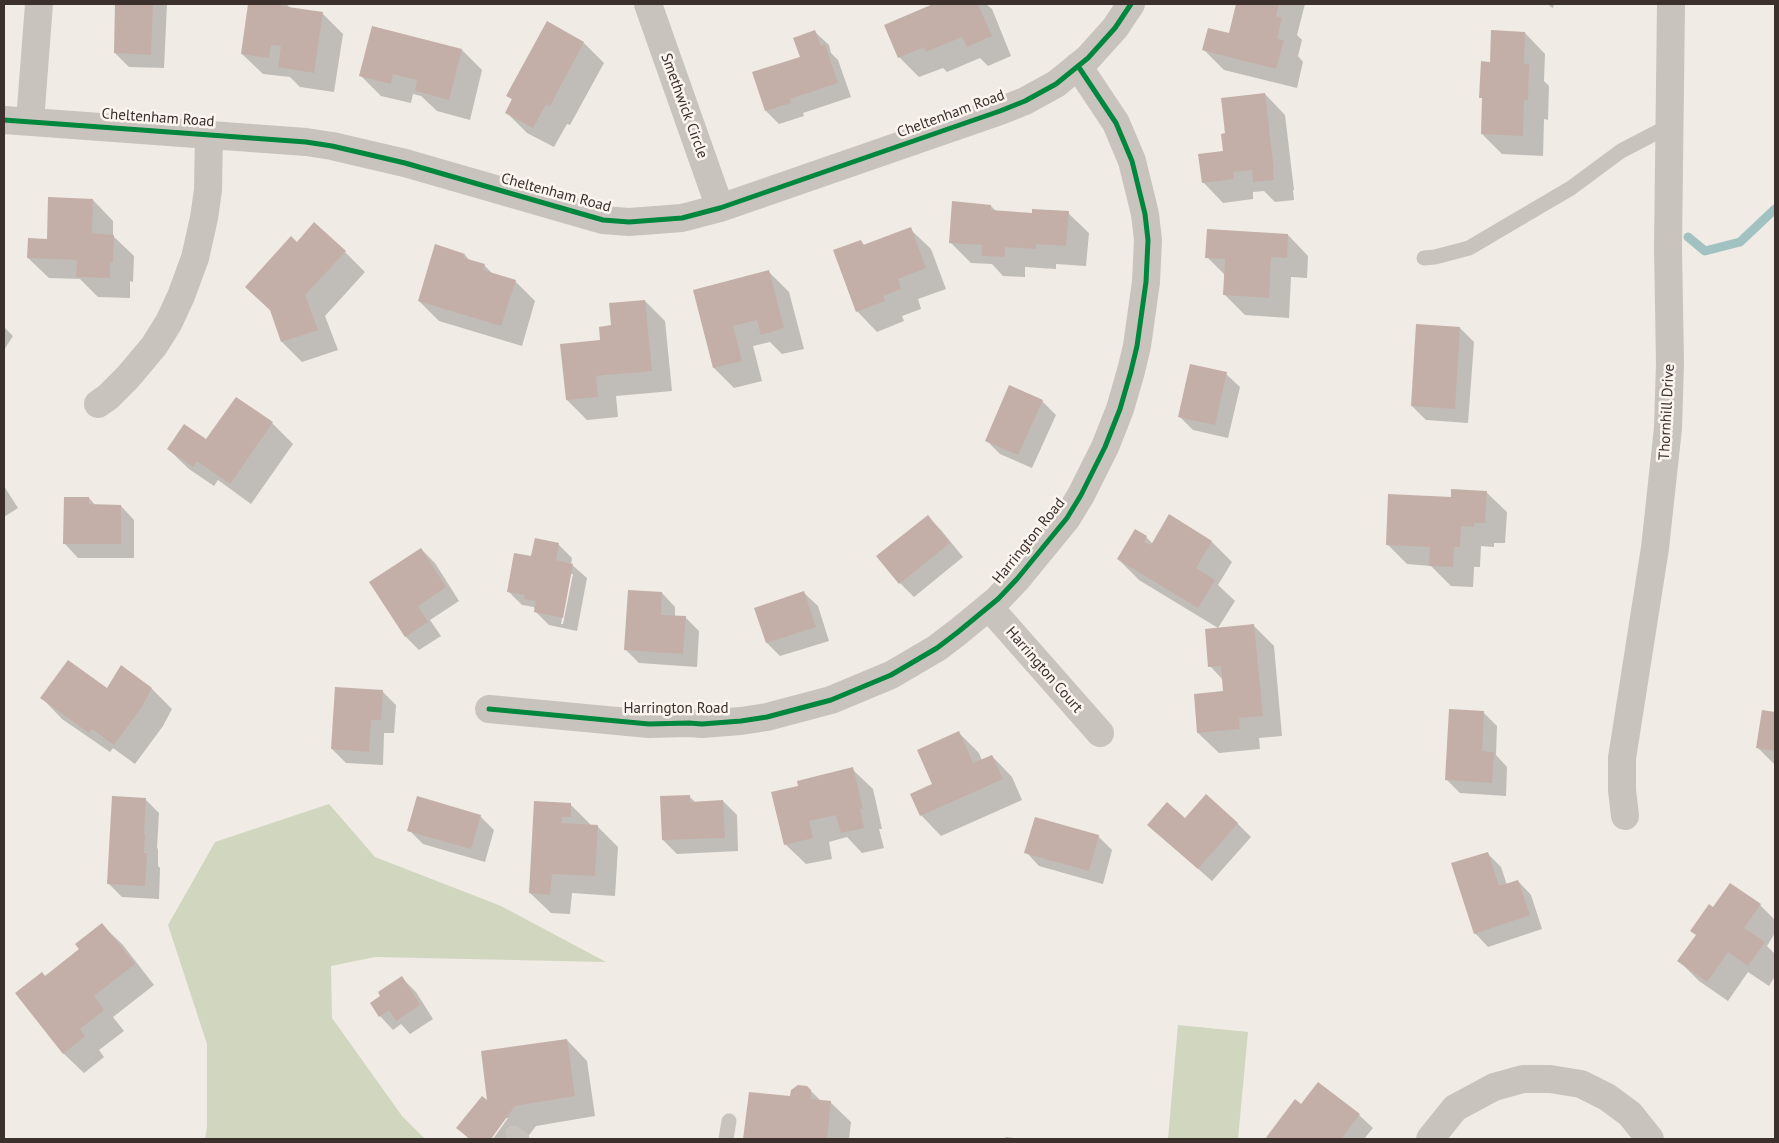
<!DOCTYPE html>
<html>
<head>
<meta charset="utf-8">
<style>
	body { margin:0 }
	#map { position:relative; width:1779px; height:1143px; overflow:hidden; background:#f0ebe5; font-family:"PT Sans",sans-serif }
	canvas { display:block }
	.frame { position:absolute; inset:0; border:5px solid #3b302b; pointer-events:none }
</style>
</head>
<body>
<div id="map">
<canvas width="1779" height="1143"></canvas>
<div class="frame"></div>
</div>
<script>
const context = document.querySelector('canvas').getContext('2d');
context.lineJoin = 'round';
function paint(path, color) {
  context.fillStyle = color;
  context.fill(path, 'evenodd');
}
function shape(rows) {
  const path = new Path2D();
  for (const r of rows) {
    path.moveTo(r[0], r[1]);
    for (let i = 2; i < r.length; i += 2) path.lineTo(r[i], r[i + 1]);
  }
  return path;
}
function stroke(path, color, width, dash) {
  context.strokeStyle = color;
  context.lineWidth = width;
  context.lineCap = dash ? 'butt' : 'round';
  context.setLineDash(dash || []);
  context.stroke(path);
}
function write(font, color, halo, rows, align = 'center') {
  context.font = font + ' "PT Sans",sans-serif';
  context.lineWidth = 5;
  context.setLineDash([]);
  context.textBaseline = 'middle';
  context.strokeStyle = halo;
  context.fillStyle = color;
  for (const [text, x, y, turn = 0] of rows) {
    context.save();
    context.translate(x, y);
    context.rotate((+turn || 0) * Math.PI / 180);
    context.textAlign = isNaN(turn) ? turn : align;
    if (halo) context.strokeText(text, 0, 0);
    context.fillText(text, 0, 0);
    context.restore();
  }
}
paint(shape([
	[329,804,375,857,501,906,606,962,375,957,331,966,332,1018,402,1116,425,1139,205,1139,207,1127,207,1044,168,925,215,842],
	[1178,1025,1248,1032,1238,1139,1168,1139]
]), '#d1d6bf');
paint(shape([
	[117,4,167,4,164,68,129,67,115,53],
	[250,4,286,4,292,9,322,13,343,34,334,92,300,87,290,77,263,74,242,54],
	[936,4,986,4,992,9,1011,56,988,66,980,58,947,72,943,68,919,77,899,57,886,25],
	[1237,4,1305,4,1297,35,1302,40,1298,56,1303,62,1297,88,1224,70,1203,49,1230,35],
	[1548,4,1554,4,1553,8,1551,7],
	[815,32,829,45,831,53,838,60,851,97,803,113,804,116,779,124,766,111,801,57],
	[1525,33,1545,54,1544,81,1549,86,1548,120,1544,119,1543,156,1502,154,1482,134,1484,100,1481,97,1491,63],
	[584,43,604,63,570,125,567,124,554,147,527,133,507,113,513,101,508,95],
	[462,50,482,70,470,120,437,111,421,96,413,94,411,103,381,96,360,75],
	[1265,94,1285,115,1294,190,1293,190,1294,200,1275,202,1264,191,1253,192,1253,199,1223,203,1203,182,1224,152,1227,134],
	[93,200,113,221,113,236,134,256,133,282,130,281,130,298,98,297,80,279,49,278,28,258],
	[991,206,996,211,1033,214,1068,213,1089,233,1086,266,1056,264,1056,269,1025,267,1025,277,1003,276,992,264,971,263,950,242],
	[910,229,931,249,946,289,918,299,921,309,902,316,904,321,877,332,857,311,861,241,865,246],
	[1288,235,1308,256,1307,278,1291,277,1289,318,1245,315,1225,295,1226,276,1207,257],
	[297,243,345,252,365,272,325,316,338,350,302,362,282,342,272,312,246,287],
	[465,255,470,261,484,265,494,275,515,281,535,301,522,346,439,321,419,301],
	[769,272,789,292,804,349,782,354,770,342,753,346,762,381,734,388,714,368,694,291],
	[645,301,665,321,672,391,616,396,618,417,587,420,567,400,602,341],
	[4,327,13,336,4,350],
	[1460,328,1474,342,1468,423,1426,420,1412,406],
	[1226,374,1240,387,1228,438,1193,430,1179,416],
	[236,399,272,423,293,444,251,504,218,480,214,486,189,469,168,449,207,441],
	[1042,401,1056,415,1032,468,1000,454,986,440],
	[4,486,18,508,4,517],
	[1486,492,1507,512,1505,543,1494,543,1494,547,1481,546,1480,567,1474,567,1473,587,1451,586,1431,566,1407,564,1387,544,1452,498],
	[89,498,96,506,121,506,134,520,134,558,78,558,65,544],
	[1169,516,1212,542,1232,562,1218,585,1235,601,1218,628,1139,580,1118,559,1146,537,1153,544],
	[928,517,941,530,963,557,914,597,900,583,878,556],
	[558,544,572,558,571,564,587,578,577,631,549,625,535,611,534,607,522,605,508,591,532,557],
	[570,574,573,574,563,624,561,624],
	[421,549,435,563,459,601,430,620,441,636,419,650,406,637,370,582],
	[662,593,675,607,675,617,685,617,699,631,697,667,639,663,625,649],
	[804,593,818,606,829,641,780,656,767,643],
	[1254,626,1274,646,1282,736,1259,738,1260,749,1219,753,1198,733,1224,692,1223,680,1210,666],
	[122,667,152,689,172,709,163,726,135,764,113,748,110,752,62,719,42,698,107,689],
	[382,691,396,705,394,733,384,733,383,765,346,763,332,749],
	[1763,711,1775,713,1775,765,1757,747],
	[1484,713,1497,726,1496,755,1507,767,1506,796,1460,793,1446,779],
	[959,733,979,753,982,761,992,756,1012,777,1022,800,941,836,921,815,934,784],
	[852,769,873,789,882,829,879,829,884,848,862,853,847,837,829,842,832,859,806,864,785,844,799,787],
	[689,796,696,803,723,801,737,815,738,851,677,854,663,840],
	[145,799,159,813,157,848,158,849,158,866,160,868,159,899,122,897,108,883],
	[535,803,571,805,591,825,598,827,618,847,615,896,572,893,570,914,551,913,530,893],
	[480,816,494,830,485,862,423,844,409,830],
	[1237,823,1251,837,1212,881,1163,838],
	[1098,836,1112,850,1103,884,1039,866,1026,852],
	[1487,853,1501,867,1507,885,1518,881,1531,895,1542,929,1488,947,1475,933],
	[1731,885,1760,905,1775,920,1775,933,1767,946,1775,954,1775,976,1769,986,1748,972,1728,1001,1699,981,1679,961],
	[102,925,123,945,154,985,113,1017,124,1031,99,1050,104,1057,84,1073,63,1053,45,977,81,949],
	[402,978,416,992,433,1019,410,1034,401,1024,393,1030,380,1016],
	[567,1040,587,1061,595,1116,536,1126,526,1139,493,1139,508,1118,505,1118,490,1139,469,1139,458,1128],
	[807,1087,821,1101,830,1102,851,1122,849,1139,745,1139,750,1093,791,1097],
	[1295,1101,1302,1106,1359,1115,1373,1128,1364,1139,1266,1139],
	[1006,1137,1014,1138,1015,1139,1004,1139]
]), '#0003');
stroke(shape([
	[1688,237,1705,251,1740,242,1775,209]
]), '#a1c2c1', 9);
paint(shape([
	[115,4,153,4,151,55,114,53],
	[248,4,281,4,281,6,323,12,314,73,278,67,281,46,271,45,269,58,241,54],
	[933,4,978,4,992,36,967,47,962,37,926,52,924,47,898,58,884,25],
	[1236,4,1279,4,1276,16,1282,18,1277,39,1284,40,1276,69,1202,50,1208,28,1229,33],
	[547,21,584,42,550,106,546,104,533,128,505,113,512,99,506,96],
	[372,26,462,49,449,100,415,91,417,80,393,74,391,84,359,76],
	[815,30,821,46,825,44,838,83,790,99,791,103,765,111,752,72,800,57,793,38],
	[1491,30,1525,32,1524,64,1529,64,1528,100,1524,100,1523,136,1481,134,1482,98,1479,98,1481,61,1490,62],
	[1265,93,1274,170,1273,170,1274,180,1253,182,1252,170,1233,172,1234,179,1202,183,1198,154,1223,151,1221,134,1225,133,1221,98],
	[48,197,93,199,92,233,114,235,113,262,110,262,110,278,76,277,77,260,27,258,28,238,47,239],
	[952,201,991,205,991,210,1032,213,1032,209,1069,211,1066,246,1036,244,1036,249,1005,247,1005,257,982,256,982,245,949,243],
	[314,222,346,251,305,295,318,330,281,342,270,310,245,287,291,236,297,242],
	[911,227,926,268,898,279,901,289,883,296,885,301,856,312,833,250,861,240,863,245],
	[1207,229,1288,234,1287,258,1271,257,1269,298,1223,295,1225,259,1205,258],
	[435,244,465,254,464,258,485,264,483,270,516,280,501,326,418,301],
	[769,270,784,328,761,335,757,320,733,326,742,361,713,368,693,290],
	[645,300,652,371,596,376,598,397,566,400,560,344,600,340,599,327,611,325,609,303],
	[1416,324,1460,327,1455,409,1411,406],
	[1190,364,1227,372,1215,425,1178,417],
	[1009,385,1043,400,1018,455,985,441],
	[236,397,273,422,230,484,197,461,193,467,167,449,184,424,206,439],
	[1451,489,1487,491,1485,523,1474,523,1474,527,1461,526,1460,547,1454,547,1453,567,1429,566,1430,547,1386,545,1388,494,1451,497],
	[64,497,89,497,89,504,121,505,121,544,63,544],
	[1169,514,1212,541,1196,568,1215,580,1198,608,1117,559,1135,529,1147,536,1144,542,1151,545],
	[928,515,950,543,899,584,876,556],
	[535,538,559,543,556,560,573,564,563,618,534,612,536,601,524,599,525,595,507,592,514,553,531,556],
	[421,548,446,587,418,606,428,622,405,637,369,582],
	[628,590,662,592,661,615,686,616,683,654,624,650],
	[804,591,816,627,766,643,754,608],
	[1254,624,1263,716,1239,718,1240,729,1197,733,1194,694,1223,691,1221,666,1208,667,1205,629],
	[68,660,107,688,121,665,152,688,143,705,114,745,92,729,89,733,40,698],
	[335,687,383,690,381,720,371,720,369,752,331,749],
	[1449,709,1484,711,1482,751,1494,752,1492,783,1445,780],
	[1762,710,1775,712,1775,751,1756,748],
	[959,731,973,763,992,755,1003,779,920,816,910,794,932,784,917,750],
	[853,767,863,809,860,809,864,828,841,833,836,815,809,821,813,838,784,845,771,792,798,786,797,781],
	[1206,794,1238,823,1198,869,1147,825,1167,802,1185,818],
	[690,795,690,802,723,800,725,838,662,840,660,796],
	[112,796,146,798,144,834,145,835,144,853,147,853,145,886,107,884],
	[417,796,481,815,471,849,407,831],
	[534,801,571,803,571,817,562,817,561,823,598,825,595,876,552,874,550,895,529,893],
	[1035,817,1099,835,1089,871,1024,853],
	[1488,852,1499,886,1518,880,1530,915,1474,934,1451,863],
	[1730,883,1761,904,1744,928,1765,942,1748,966,1728,952,1707,982,1677,961,1696,935,1690,931,1709,904,1713,907],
	[102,923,135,964,94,996,104,1010,80,1029,85,1036,63,1054,15,993,42,972,45,976,79,949,75,944],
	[402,976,420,1005,396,1021,389,1010,379,1017,370,1003,380,996,378,992],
	[567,1039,575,1096,515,1106,491,1139,470,1139,456,1128,482,1096,487,1100,481,1051],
	[1318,1082,1360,1114,1341,1139,1265,1139,1295,1099,1301,1104],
	[798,1085,807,1086,811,1090,811,1099,831,1101,827,1139,743,1139,749,1092,790,1096,791,1090]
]), '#c3afa7');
stroke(shape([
	[1424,258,1435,257,1469,248,1571,188,1621,151,1669,126],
	[513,1133,522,1139],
	[726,1139,729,1121]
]), '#c9c3be', 15);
stroke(shape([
	[648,4,720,208],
	[4,120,306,142,332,146,405,163,603,220,629,222,682,218,720,208,1000,111,1025,101,1056,84,1088,58,1115,28,1131,4],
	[30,121,39,4],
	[98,404,108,397,128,377,154,346,169,322,181,296,195,258,204,218,208,190,209,134],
	[989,607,1100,733],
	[489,709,649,724,689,723,702,724,741,721,767,717,831,700,891,675,937,648,958,632,998,599,1017,579,1067,518,1081,495,1105,447,1120,409,1131,371,1137,346,1146,282,1148,240,1145,214,1132,161,1116,123,1078,66],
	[1625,816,1622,790,1622,758,1655,548,1668,428,1670,363,1668,248,1671,4],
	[1430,1139,1455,1108,1494,1087,1523,1079,1550,1079,1581,1084,1607,1097,1630,1114,1650,1139]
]), '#c9c3be', 28);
stroke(shape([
	[4,120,306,142,332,146,405,163,603,220,629,222,682,218,720,208,1000,111,1025,101,1056,84,1088,58,1115,28,1131,4],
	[489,709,649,724,689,723,702,724,741,721,767,717,831,700,891,675,937,648,958,632,998,599,1017,579,1067,518,1081,495,1105,447,1120,409,1131,371,1137,346,1146,282,1148,240,1145,214,1132,161,1116,123,1078,66]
]), '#00873e', 5);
write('15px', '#3b302b', '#fbf5ee', [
	["Smethwick Circle",684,106,70],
	["Cheltenham Road",951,114,-20],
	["Cheltenham Road",158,118,4],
	["Cheltenham Road",556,193,15],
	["Thornhill Drive",1667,412,-87],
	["Harrington Road",1029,541,-51],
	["Harrington Court",1044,670,49],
	["Harrington Road",676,709]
]);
</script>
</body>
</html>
